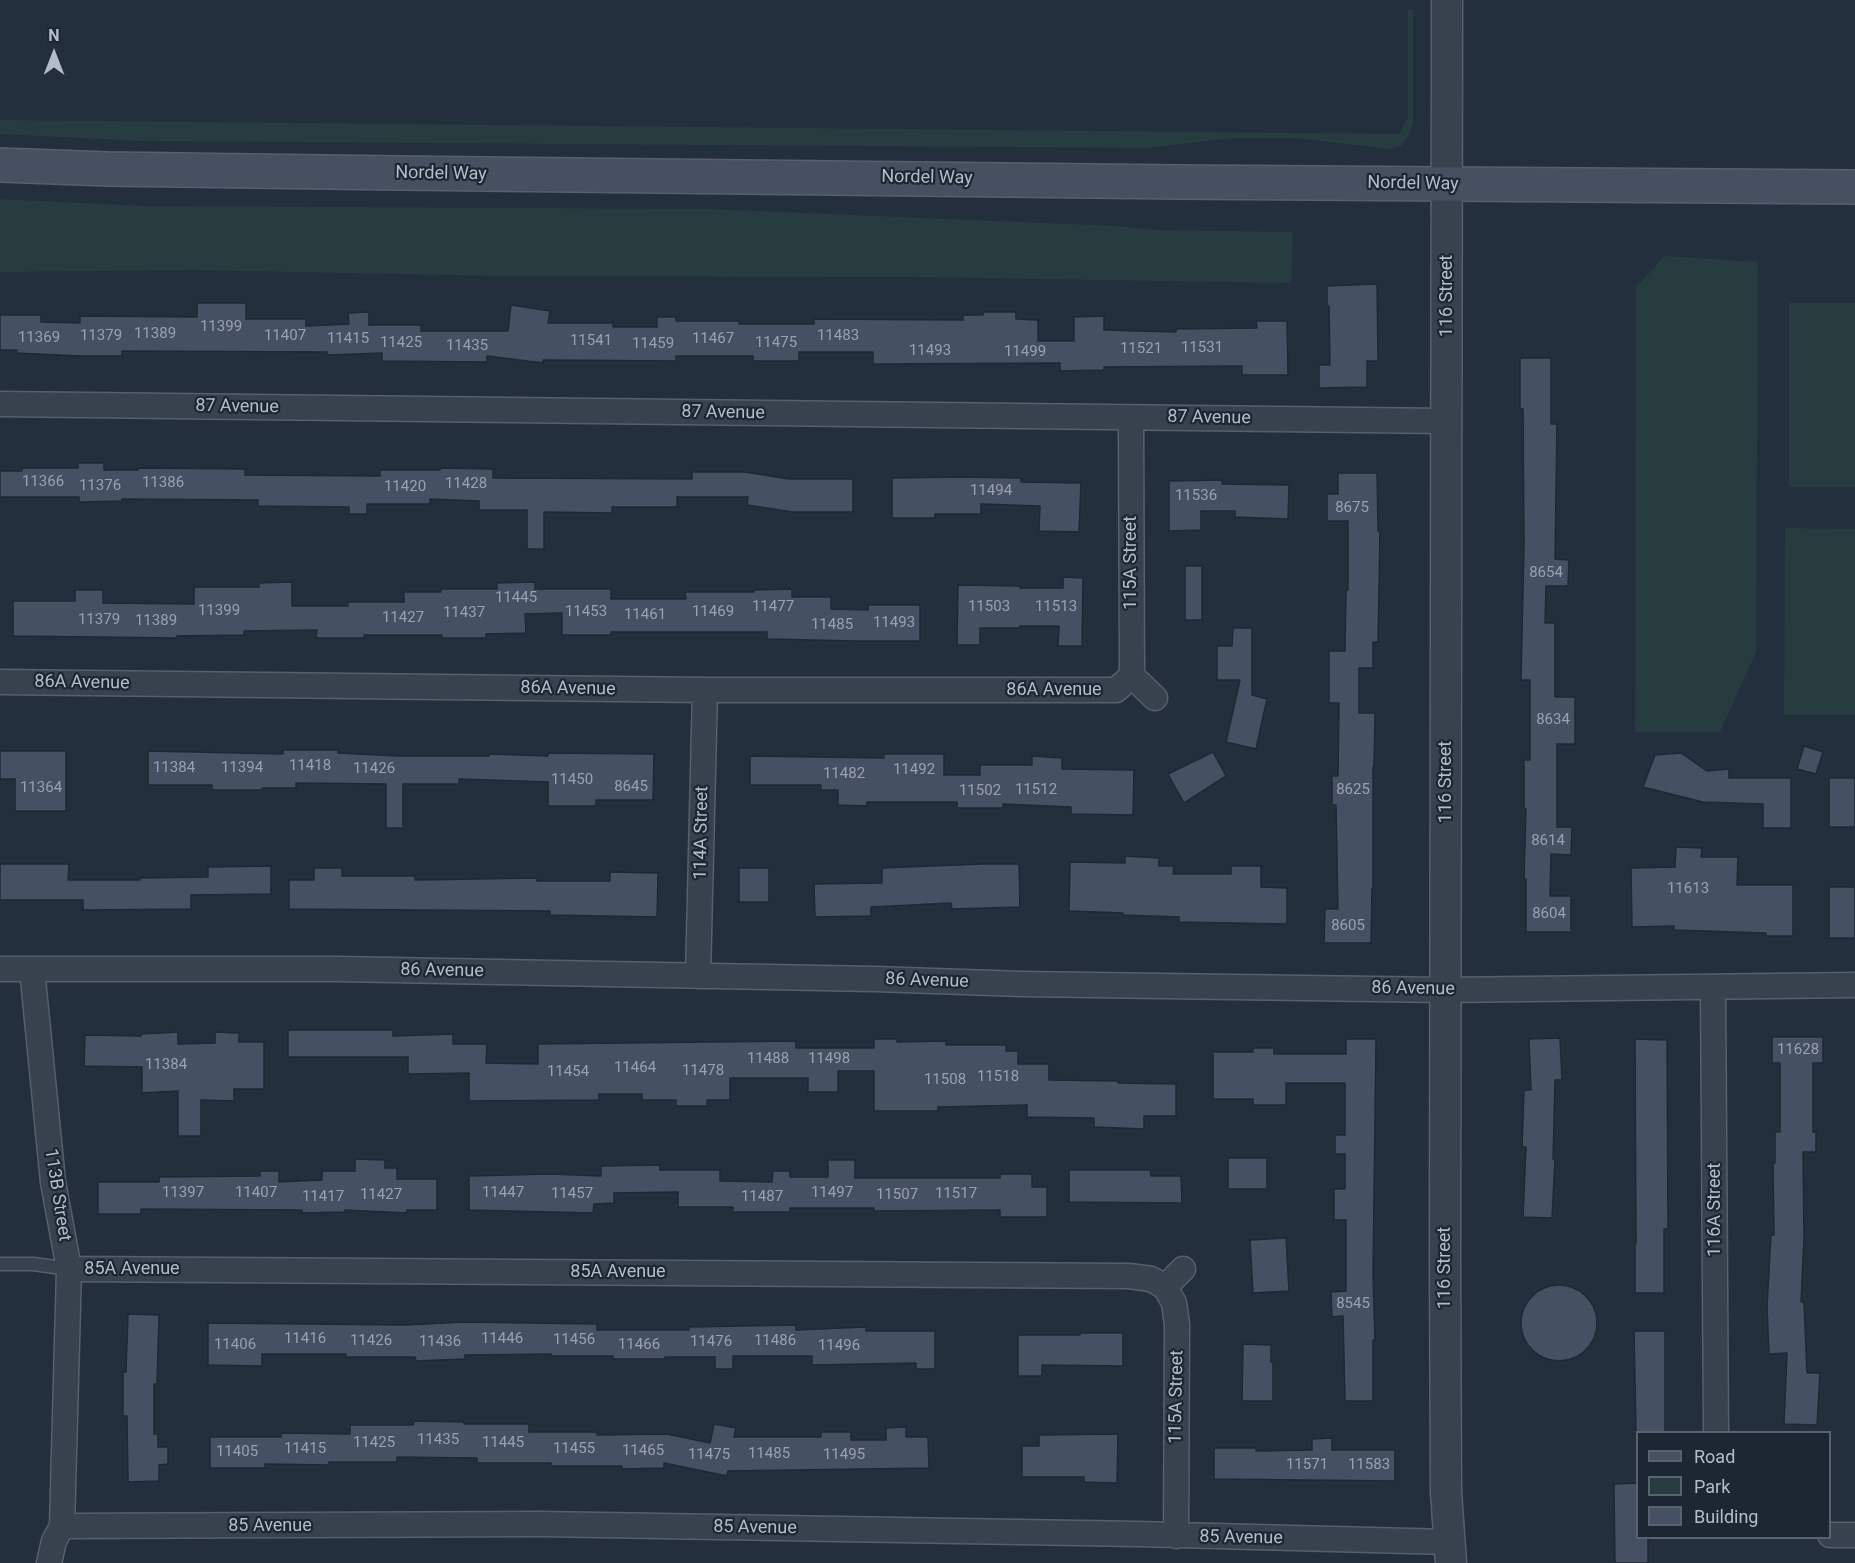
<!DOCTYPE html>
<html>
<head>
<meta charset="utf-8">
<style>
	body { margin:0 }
	#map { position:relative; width:1855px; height:1563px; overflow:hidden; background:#242f3e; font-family:Roboto,sans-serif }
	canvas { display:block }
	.legend { position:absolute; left:1636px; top:1431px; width:195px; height:108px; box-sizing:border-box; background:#1d2633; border:2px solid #59626f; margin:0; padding:8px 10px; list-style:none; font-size:18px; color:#b4bcc9 }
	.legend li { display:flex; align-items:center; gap:12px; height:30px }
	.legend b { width:30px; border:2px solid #59626f }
	.north { position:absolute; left:24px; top:24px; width:60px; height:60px; -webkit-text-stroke:4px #1d2633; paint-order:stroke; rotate:0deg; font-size:16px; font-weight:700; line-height:24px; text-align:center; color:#b4bcc9 }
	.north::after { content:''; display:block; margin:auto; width:21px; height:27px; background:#b4bcc9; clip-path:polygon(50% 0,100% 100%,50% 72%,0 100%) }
</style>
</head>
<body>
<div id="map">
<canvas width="1855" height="1563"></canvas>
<ul class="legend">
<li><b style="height:8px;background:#465061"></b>Road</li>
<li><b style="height:16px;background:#263c3f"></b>Park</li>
<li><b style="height:16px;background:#455162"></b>Building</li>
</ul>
<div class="north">N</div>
</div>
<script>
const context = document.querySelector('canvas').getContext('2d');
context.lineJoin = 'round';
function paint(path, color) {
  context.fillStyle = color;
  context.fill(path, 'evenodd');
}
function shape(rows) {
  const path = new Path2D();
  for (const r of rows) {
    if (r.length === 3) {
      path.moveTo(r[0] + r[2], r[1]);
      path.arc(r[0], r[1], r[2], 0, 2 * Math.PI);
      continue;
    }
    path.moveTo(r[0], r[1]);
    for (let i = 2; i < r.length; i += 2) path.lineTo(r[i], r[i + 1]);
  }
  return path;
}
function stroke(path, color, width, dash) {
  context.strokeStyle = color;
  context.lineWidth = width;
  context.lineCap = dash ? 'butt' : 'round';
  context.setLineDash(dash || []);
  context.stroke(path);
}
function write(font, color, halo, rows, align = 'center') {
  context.font = font + ' Roboto,sans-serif';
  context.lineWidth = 4.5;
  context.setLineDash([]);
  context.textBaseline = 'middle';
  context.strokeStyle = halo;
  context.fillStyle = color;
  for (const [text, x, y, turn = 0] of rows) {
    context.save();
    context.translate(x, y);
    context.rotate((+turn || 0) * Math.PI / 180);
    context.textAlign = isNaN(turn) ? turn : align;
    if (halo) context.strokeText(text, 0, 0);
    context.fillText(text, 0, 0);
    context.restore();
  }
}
paint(shape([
	[1408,10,1413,10,1413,124,1408,136,1401,146,1389,149,1297,138,1232,138,1148,148,142,141,0,134,0,120,1399,134,1408,117],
	[0,199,144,206,710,209,1116,226,1156,230,1293,232,1291,283,913,277,498,276,193,270,0,272],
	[1665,256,1758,262,1756,652,1720,732,1635,732,1636,287],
	[1789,303,1855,303,1855,487,1789,487],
	[1785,528,1855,529,1855,715,1784,715]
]), '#263c3f');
const building = shape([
	[1377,284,1378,361,1367,361,1367,387,1319,388,1319,365,1330,365,1329,306,1327,306,1327,286,1377,284],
	[197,303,246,303,246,319,306,319,306,326,349,324,348,313,369,312,369,325,421,325,421,331,508,331,511,305,550,311,548,323,613,323,613,327,657,327,657,317,676,317,676,321,739,321,739,324,814,324,814,319,963,320,963,315,983,315,983,312,1016,312,1016,319,1038,320,1038,341,1074,341,1074,317,1104,316,1104,330,1176,332,1176,329,1257,328,1256,321,1287,321,1288,375,1242,375,1242,366,1104,367,1104,370,1060,371,1060,363,873,364,873,352,799,352,799,361,753,361,753,356,676,356,676,361,543,360,543,363,487,356,487,362,382,361,382,353,327,355,327,352,122,351,122,356,80,356,16,353,17,350,0,350,0,315,41,315,41,322,80,323,80,316,197,317,197,303],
	[1520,358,1551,358,1551,424,1557,424,1555,559,1569,560,1568,586,1546,586,1545,623,1555,623,1555,697,1575,697,1575,744,1557,744,1557,827,1572,827,1571,855,1551,854,1550,896,1571,896,1571,932,1526,932,1526,879,1524,879,1526,809,1524,809,1524,760,1530,760,1530,680,1521,680,1524,544,1523,409,1520,409,1520,358],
	[78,463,104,463,104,470,138,470,138,468,245,469,245,475,380,476,380,470,440,470,440,468,493,469,493,478,692,479,692,472,745,472,789,479,853,479,853,512,793,512,747,505,748,497,677,497,677,507,612,507,612,513,544,512,544,549,527,549,527,510,479,510,479,501,430,499,430,504,367,504,367,514,349,514,349,507,258,506,258,500,122,499,122,501,79,502,79,497,0,497,0,471,22,471,22,468,78,468,78,463],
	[1338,473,1377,473,1378,531,1380,531,1378,642,1373,642,1373,668,1359,668,1359,713,1375,713,1374,767,1373,767,1373,888,1372,889,1371,943,1324,943,1325,909,1338,909,1336,805,1332,805,1332,776,1338,776,1339,703,1329,703,1329,651,1345,651,1346,590,1348,590,1348,521,1327,521,1327,494,1338,494,1338,473],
	[960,477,1021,478,1021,482,1081,483,1079,532,1039,531,1040,506,981,504,981,514,935,514,935,518,892,518,892,478,960,477],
	[1222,480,1222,484,1289,485,1288,519,1235,517,1235,511,1201,511,1201,530,1169,531,1169,481,1222,480],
	[1185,566,1202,566,1202,620,1185,620,1185,566],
	[1063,577,1083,578,1082,646,1058,646,1059,626,1020,626,1020,628,980,628,980,645,957,645,958,585,1020,586,1020,588,1063,588,1063,577],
	[292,582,292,606,348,606,348,602,404,602,404,592,441,592,441,589,497,589,497,583,535,582,535,589,611,589,611,599,686,599,685,592,754,592,754,590,792,589,792,597,831,597,831,609,868,610,868,605,920,605,920,641,856,641,767,639,767,632,611,632,611,635,562,635,562,613,525,614,526,633,486,634,486,638,442,638,442,635,364,635,364,638,316,638,317,630,244,631,244,635,177,636,177,638,13,636,13,601,75,601,75,590,103,590,103,603,194,604,194,587,259,587,259,583,292,582],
	[1233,628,1252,628,1252,695,1267,699,1256,749,1226,742,1240,680,1217,680,1217,646,1232,646,1233,628],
	[1804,746,1823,752,1816,774,1797,769,1804,746],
	[283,750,338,750,338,753,398,756,489,756,489,754,548,756,548,753,654,754,653,800,596,800,596,806,548,806,548,782,459,779,459,784,403,784,403,828,386,828,386,784,296,783,296,788,262,788,262,790,212,790,212,785,148,785,148,751,283,754,283,750],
	[0,751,66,751,66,811,15,811,15,779,0,779,0,751],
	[1213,752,1226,776,1184,803,1168,774,1213,752],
	[1681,753,1707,771,1729,769,1729,778,1791,778,1791,828,1763,828,1763,804,1703,802,1643,787,1655,755,1681,753],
	[884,754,944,754,944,775,980,775,980,765,1032,765,1032,756,1062,758,1062,769,1134,770,1133,815,1071,814,1071,807,1003,804,1003,808,957,808,957,802,867,802,867,806,838,805,838,790,821,790,821,785,750,785,750,756,884,758,884,754],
	[1829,778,1855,778,1855,827,1829,827,1829,778],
	[1676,847,1702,848,1701,857,1738,857,1737,885,1793,885,1793,936,1766,936,1766,933,1674,930,1674,926,1632,927,1631,868,1675,867,1676,847],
	[1125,856,1159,858,1159,866,1174,866,1173,874,1231,874,1231,866,1261,866,1261,887,1287,888,1287,924,1179,922,1179,917,1123,915,1123,913,1069,911,1070,862,1125,863,1125,856],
	[0,864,69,864,68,880,140,880,140,878,208,877,208,867,271,866,271,894,191,895,191,909,83,910,83,900,0,900,0,864],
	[982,864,1019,864,1020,907,952,909,951,903,871,907,871,916,815,917,814,884,882,883,882,868,982,864],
	[314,868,342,868,342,876,415,876,415,880,537,878,537,881,610,881,610,872,658,873,657,917,550,915,550,911,289,909,289,880,314,880,314,868],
	[739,868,769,868,769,902,739,902,739,868],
	[1829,887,1855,887,1855,938,1829,938,1829,887],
	[288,1030,393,1030,393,1036,453,1034,453,1044,487,1044,486,1063,538,1064,538,1044,796,1041,796,1048,874,1048,874,1039,897,1039,897,1042,946,1041,946,1045,1006,1045,1006,1051,1018,1051,1018,1064,1049,1064,1049,1080,1118,1081,1118,1083,1176,1084,1176,1116,1144,1116,1144,1129,1094,1127,1094,1118,1027,1117,1027,1105,938,1107,938,1111,874,1111,874,1071,838,1071,838,1092,808,1092,808,1078,730,1078,730,1100,707,1100,707,1106,676,1106,676,1100,642,1100,642,1094,599,1094,599,1100,469,1101,469,1073,408,1074,408,1057,288,1057,288,1030],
	[178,1032,178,1044,215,1043,215,1032,239,1033,239,1042,264,1042,264,1089,234,1089,234,1101,201,1100,201,1136,178,1136,178,1091,142,1093,142,1067,84,1066,85,1035,141,1036,141,1034,178,1032],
	[1772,1037,1823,1037,1823,1063,1813,1063,1813,1132,1816,1132,1816,1152,1803,1152,1804,1237,1801,1302,1804,1302,1807,1373,1820,1373,1817,1425,1784,1424,1787,1353,1769,1354,1767,1307,1771,1235,1774,1235,1773,1163,1775,1163,1775,1132,1780,1132,1780,1063,1772,1063,1772,1037],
	[1560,1038,1562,1080,1555,1080,1553,1159,1555,1159,1552,1218,1523,1217,1526,1147,1522,1147,1524,1090,1531,1090,1529,1039,1560,1038],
	[1346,1039,1376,1039,1373,1276,1375,1340,1373,1340,1373,1401,1345,1401,1343,1316,1332,1317,1331,1292,1346,1291,1346,1220,1334,1220,1334,1189,1345,1189,1345,1154,1335,1154,1335,1135,1345,1135,1345,1083,1286,1083,1286,1105,1253,1105,1253,1099,1213,1099,1213,1052,1253,1052,1253,1048,1274,1048,1274,1054,1346,1054,1346,1039],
	[1635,1039,1667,1040,1668,1229,1664,1229,1664,1293,1635,1293,1635,1244,1636,1244,1635,1039],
	[1228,1158,1267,1158,1267,1189,1228,1189,1228,1158],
	[355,1159,385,1160,385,1168,397,1168,397,1179,437,1179,437,1210,407,1210,407,1213,345,1210,345,1212,302,1213,302,1210,141,1209,141,1214,98,1214,98,1182,159,1182,159,1177,260,1176,260,1171,279,1171,279,1182,322,1180,322,1171,355,1171,355,1159],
	[828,1160,855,1160,855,1178,1000,1178,1000,1174,1032,1174,1032,1187,1047,1187,1047,1217,1000,1217,1000,1210,874,1211,874,1208,790,1208,790,1212,733,1212,733,1207,678,1207,678,1192,614,1193,614,1203,594,1204,593,1213,469,1210,469,1176,550,1174,601,1176,601,1166,660,1165,660,1170,720,1170,720,1181,772,1182,773,1171,790,1171,790,1177,828,1177,828,1160],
	[1069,1170,1150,1170,1151,1176,1181,1176,1182,1203,1069,1202,1069,1170],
	[1286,1238,1289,1291,1253,1293,1250,1240,1286,1238],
	[1559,1323,38],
	[128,1314,159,1315,157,1384,154,1384,154,1434,158,1434,158,1447,168,1447,168,1464,159,1465,159,1481,128,1482,127,1416,123,1416,123,1372,126,1372,128,1314],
	[464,1322,597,1324,597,1330,689,1330,689,1327,796,1325,796,1330,866,1327,866,1331,935,1331,935,1369,916,1369,916,1363,812,1365,812,1356,733,1356,733,1369,715,1369,715,1357,665,1357,665,1359,613,1359,613,1356,551,1356,551,1354,465,1355,465,1359,416,1361,415,1357,346,1357,346,1354,262,1354,262,1366,208,1365,208,1323,406,1325,464,1322],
	[1634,1331,1665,1331,1665,1432,1636,1432,1634,1331],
	[1080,1333,1123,1333,1123,1366,1042,1365,1042,1376,1018,1376,1018,1335,1080,1335,1080,1333],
	[1243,1344,1271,1345,1271,1362,1273,1362,1273,1401,1242,1401,1243,1344],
	[414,1421,464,1422,464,1424,529,1424,529,1432,597,1432,597,1435,667,1434,710,1443,714,1424,736,1428,734,1437,821,1437,821,1432,851,1432,851,1440,886,1440,886,1428,906,1427,906,1437,928,1437,929,1468,728,1471,727,1476,664,1463,664,1468,622,1469,622,1466,551,1466,551,1463,477,1463,477,1458,397,1457,397,1462,329,1462,329,1465,265,1464,265,1468,210,1468,210,1437,281,1437,281,1433,350,1434,350,1425,413,1425,414,1421],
	[1118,1434,1117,1483,1084,1482,1084,1477,1022,1477,1022,1446,1039,1446,1039,1435,1118,1434],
	[1332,1438,1332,1450,1395,1450,1395,1481,1214,1479,1214,1448,1256,1448,1256,1451,1312,1450,1312,1439,1332,1438],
	[1638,1483,1638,1538,1648,1538,1648,1563,1615,1563,1614,1484,1638,1483]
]);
paint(building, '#455162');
stroke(building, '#1f2835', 1.5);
const service = shape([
	[0,1264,33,1264,69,1269]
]);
const minor = shape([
	[0,404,1446,421],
	[1131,418,1132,676,1155,698],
	[0,682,705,690,1116,690,1132,676],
	[0,969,338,969,875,979,1022,984,1445,990,1855,985],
	[32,969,53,1182,69,1269,62,1526,54,1541,49,1563],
	[698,976,705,690],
	[1713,987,1716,1432],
	[69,1269,1129,1276,1151,1279,1165,1287],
	[62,1526,541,1524,1138,1534,1449,1542],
	[1830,1535,1855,1535],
	[1176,1536,1177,1324,1174,1303,1165,1287,1183,1269]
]);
const tertiary = shape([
	[1447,0,1445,1260,1446,1492,1451,1563]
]);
const secondary = shape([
	[0,165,108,169,398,173,1178,182,1855,187]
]);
stroke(service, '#565f6c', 15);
stroke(minor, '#565f6c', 27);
stroke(tertiary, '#565f6c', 33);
stroke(secondary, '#565f6c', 36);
stroke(service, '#38414e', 12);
stroke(minor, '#38414e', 24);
stroke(tertiary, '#38414e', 30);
stroke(secondary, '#465061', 33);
write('15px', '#98a1af', null, [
	["11399",221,327],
	["11389",155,334],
	["11379",101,336],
	["11407",285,336],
	["11483",838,336],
	["11369",39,338],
	["11415",348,339],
	["11467",713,339],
	["11541",591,341],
	["11425",401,343],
	["11475",776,343],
	["11459",653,344],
	["11435",467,346],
	["11531",1202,348],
	["11521",1141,349],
	["11493",930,351],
	["11499",1025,352],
	["11366",43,482],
	["11386",163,483],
	["11428",466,484],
	["11376",100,486],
	["11420",405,487],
	["11494",991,491],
	["11536",1196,496],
	["8675",1352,508],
	["8654",1546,573],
	["11445",516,598],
	["11477",773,607],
	["11503",989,607],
	["11513",1056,607],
	["11399",219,611],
	["11453",586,612],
	["11469",713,612],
	["11437",464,613],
	["11461",645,615],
	["11427",403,618],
	["11379",99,620],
	["11389",156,621],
	["11493",894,623],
	["11485",832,625],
	["8634",1553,720],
	["11418",310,766],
	["11384",174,768],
	["11394",242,768],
	["11426",374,769],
	["11492",914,770],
	["11482",844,774],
	["11450",572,780],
	["8645",631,787],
	["11364",41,788],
	["11512",1036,790],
	["8625",1353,790],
	["11502",980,791],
	["8614",1548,841],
	["11613",1688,889],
	["8604",1549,914],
	["8605",1348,926],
	["11628",1798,1050],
	["11488",768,1059],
	["11498",829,1059],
	["11384",166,1065],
	["11464",635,1068],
	["11478",703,1071],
	["11454",568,1072],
	["11518",998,1077],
	["11508",945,1080],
	["11397",183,1193],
	["11407",256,1193],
	["11447",503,1193],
	["11497",832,1193],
	["11457",572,1194],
	["11517",956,1194],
	["11427",381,1195],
	["11507",897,1195],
	["11417",323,1197],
	["11487",762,1197],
	["8545",1353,1304],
	["11416",305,1339],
	["11446",502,1339],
	["11456",574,1340],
	["11426",371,1341],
	["11486",775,1341],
	["11436",440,1342],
	["11476",711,1342],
	["11406",235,1345],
	["11466",639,1345],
	["11496",839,1346],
	["11435",438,1440],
	["11425",374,1443],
	["11445",503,1443],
	["11415",305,1449],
	["11455",574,1449],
	["11465",643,1451],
	["11405",237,1452],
	["11485",769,1454],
	["11475",709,1455],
	["11495",844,1455],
	["11571",1307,1465],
	["11583",1369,1465]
]);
write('18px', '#b4bcc9', '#1d2633', [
	["Nordel Way",441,174,1],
	["Nordel Way",927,178,1],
	["Nordel Way",1413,184,1],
	["116 Street",1447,296,-90],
	["87 Avenue",237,407,1],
	["87 Avenue",723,413,1],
	["87 Avenue",1209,418,1],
	["115A Street",1131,563,-90],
	["86A Avenue",82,683,1],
	["86A Avenue",568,689,1],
	["86A Avenue",1054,690],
	["116 Street",1446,782,-90],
	["114A Street",702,833,-89],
	["86 Avenue",442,971,1],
	["86 Avenue",927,981,2],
	["86 Avenue",1413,989,1],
	["113B Street",57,1195,81],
	["116A Street",1715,1210,-90],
	["116 Street",1445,1268,-90],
	["85A Avenue",132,1269],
	["85A Avenue",618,1272],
	["115A Street",1177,1397,-89],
	["85 Avenue",270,1526],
	["85 Avenue",755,1528,1],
	["85 Avenue",1241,1538,1]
]);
</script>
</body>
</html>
